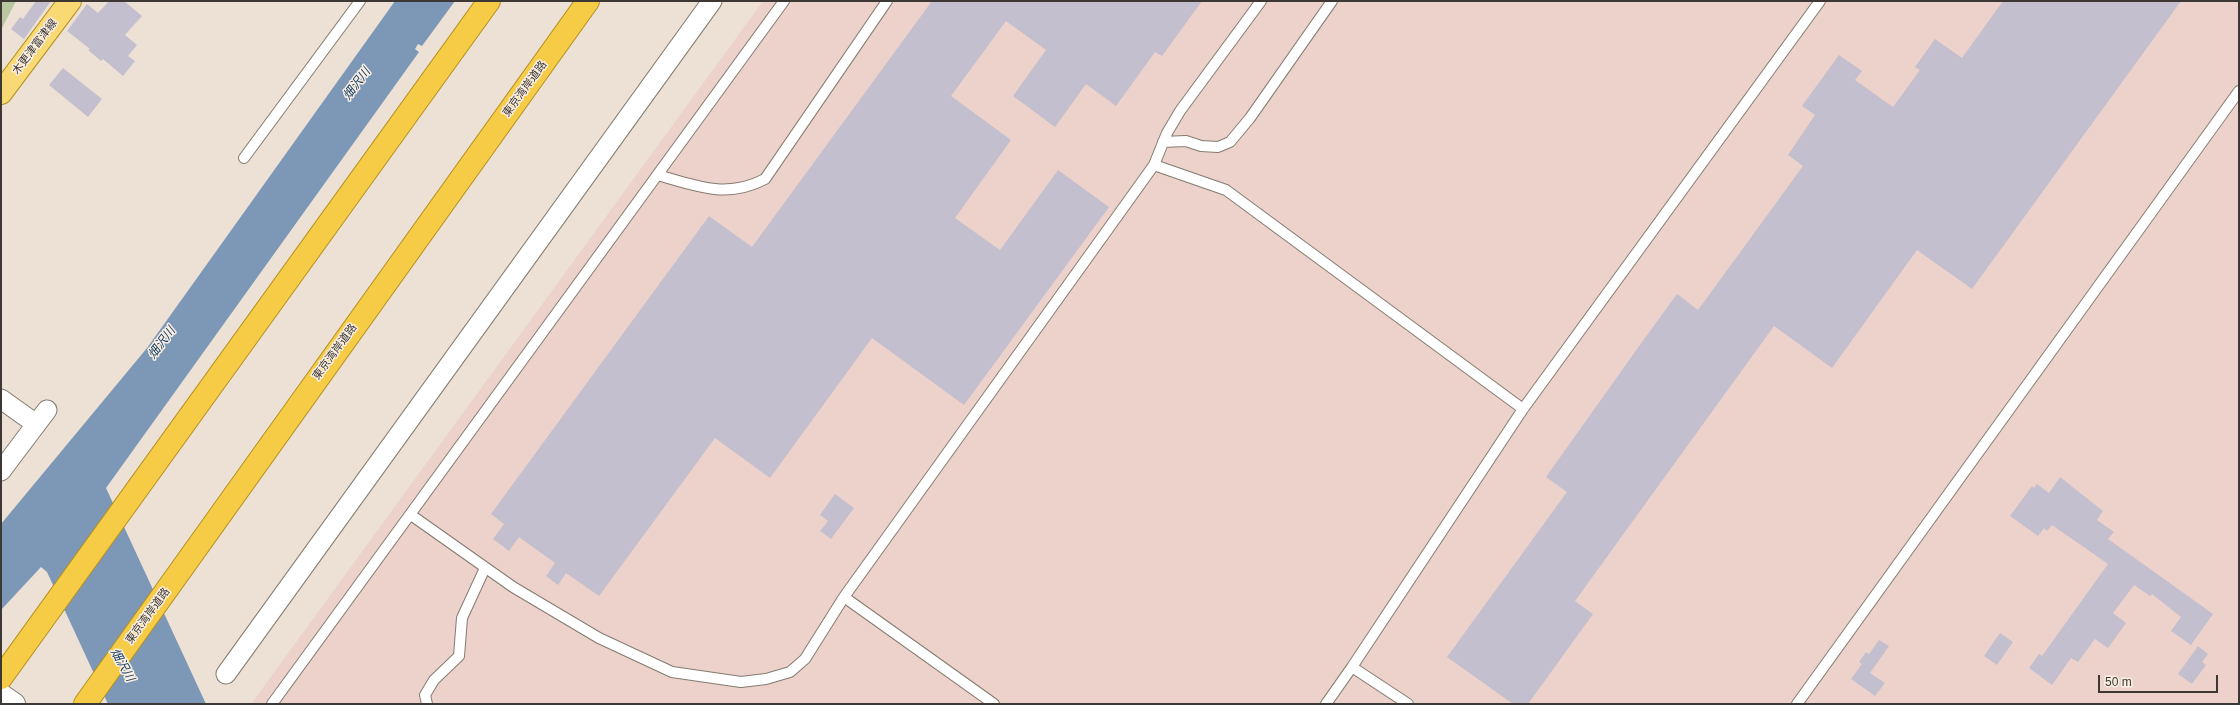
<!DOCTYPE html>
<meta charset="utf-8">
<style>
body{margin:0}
#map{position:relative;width:2240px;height:705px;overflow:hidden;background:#ece1d4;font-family:Helvetica,sans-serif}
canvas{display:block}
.frame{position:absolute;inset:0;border:2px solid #3d3833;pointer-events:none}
.scale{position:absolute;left:2098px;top:675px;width:120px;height:18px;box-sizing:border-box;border:2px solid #3d3833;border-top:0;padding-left:5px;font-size:12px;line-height:14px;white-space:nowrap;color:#3d3833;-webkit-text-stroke:3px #f9eee1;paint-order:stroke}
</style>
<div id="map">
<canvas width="2240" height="705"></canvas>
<div class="frame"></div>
<div class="scale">50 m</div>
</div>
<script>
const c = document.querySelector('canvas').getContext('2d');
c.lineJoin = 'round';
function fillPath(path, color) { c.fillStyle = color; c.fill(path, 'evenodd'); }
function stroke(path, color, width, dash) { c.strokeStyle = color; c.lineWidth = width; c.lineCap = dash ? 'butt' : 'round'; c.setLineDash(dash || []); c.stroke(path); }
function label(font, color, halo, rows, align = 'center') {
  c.font = font + ' Helvetica,"Noto Sans JP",sans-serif'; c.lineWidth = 3; c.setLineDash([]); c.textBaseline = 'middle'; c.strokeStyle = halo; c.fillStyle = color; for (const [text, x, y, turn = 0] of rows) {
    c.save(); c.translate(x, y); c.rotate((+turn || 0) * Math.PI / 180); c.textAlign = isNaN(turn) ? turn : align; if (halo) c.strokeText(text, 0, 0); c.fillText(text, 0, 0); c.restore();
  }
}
fillPath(new Path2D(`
 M 763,1 L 2239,1 L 2239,704 L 251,704 Z`), '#ecd2cb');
fillPath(new Path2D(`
 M 1,1 L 16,1 L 1,30 Z`), '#b9c6a2');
fillPath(new Path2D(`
 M 395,1 L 455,1 L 422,46 L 418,44 L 415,49 L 419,52 L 106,488 L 206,704 L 108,704 L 47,572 L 41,567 L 1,610 L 1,524 L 147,348 Z`), '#7d98b7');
fillPath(new Path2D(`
 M 36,1 L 51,1 L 24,39 L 11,29 L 20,17 L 23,19 Z
 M 109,1 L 124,1 L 142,16 L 125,35 L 137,45 L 128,56 L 135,61 L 123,76 L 103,59 L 101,61 L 88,50 L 90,49 L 67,31 L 87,4 L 98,13 Z
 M 932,1 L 1202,1 L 1162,56 L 1155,52 L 1116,106 L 1086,84 L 1055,127 L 1013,96 L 1046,50 L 1006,21 L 951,96 L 1011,140 L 955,218 L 1000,250 L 1058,170 L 1109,207 L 964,405 L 872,338 L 770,478 L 715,438 L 599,596 L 566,573 L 558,585 L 546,576 L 555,563 L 519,537 L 509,551 L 493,539 L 504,524 L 491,514 L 709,216 L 752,247 Z
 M 2003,1 L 2181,1 L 1972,289 L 1917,250 L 1832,368 L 1774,326 L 1575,601 L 1593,614 L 1528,704 L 1513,704 L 1447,657 L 1567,492 L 1546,477 L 1642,342 L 1677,294 L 1698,310 L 1803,166 L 1788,155 L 1815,115 L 1802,106 L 1839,55 L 1862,71 L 1855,80 L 1893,107 L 1920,70 L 1915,67 L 1935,39 L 1962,58 Z
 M 63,68 L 102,99 L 88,117 L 49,85 Z
 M 2060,477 L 2103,511 L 2097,520 L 2114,532 L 2108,539 L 2213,614 L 2191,645 L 2171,631 L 2181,617 L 2152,594 L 2150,596 L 2134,585 L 2113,613 L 2126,623 L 2108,648 L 2095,639 L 2078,662 L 2071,658 L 2052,685 L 2029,668 L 2039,654 L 2042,656 L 2108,564 L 2052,525 L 2047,531 L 2044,528 L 2038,536 L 2010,516 L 2032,486 L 2034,488 L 2037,484 L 2049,493 Z
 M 835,494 L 854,508 L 831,539 L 820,531 L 828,521 L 820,515 Z
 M 2000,633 L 2013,642 L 1997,665 L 1984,656 Z
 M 1879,640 L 1889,646 L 1870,673 L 1885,683 L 1875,696 L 1851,679 L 1862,664 L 1859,662 L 1866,652 L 1869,654 Z
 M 2198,646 L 2208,654 L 2202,662 L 2206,665 L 2192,684 L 2178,674 Z`), '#c4bfce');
const service = new Path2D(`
 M 1163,142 L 1186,141 L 1201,146 L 1218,147 L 1230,142 L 1250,118 L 1332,1
 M 244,158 L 360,1
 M 1154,165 L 1226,190 L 1523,409
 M 658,175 C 696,186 727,199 765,179 L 887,1
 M 411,515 L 513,587 L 599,638 L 672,672 L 741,682 L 766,679 L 790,672 L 805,659 L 844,597 L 1154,165 L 1167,133 L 1180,111 L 1261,1
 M 844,597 L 994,704
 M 1352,667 L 1408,704
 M 272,704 L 784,1
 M 427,704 L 425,695 L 434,680 L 459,656 L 462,618 L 485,568
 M 1326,704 L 1352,667 L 1523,409 L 1820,1
 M 1797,704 L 2239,91`);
const minor = new Path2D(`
 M 1,399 L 36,424
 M 1,471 L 47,410
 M 226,674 L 712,1`);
const tertiary = new Path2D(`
 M 1,695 L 14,704`);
const primary = new Path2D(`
 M 1,93 L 70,1`);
const trunk = new Path2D(`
 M 1,678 L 489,1
 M 85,704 L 588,1`);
stroke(service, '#847b6f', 12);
stroke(minor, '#847b6f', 21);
stroke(tertiary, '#847b6f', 24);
stroke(primary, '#b39021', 24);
stroke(trunk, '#b39021', 24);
stroke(service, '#fff', 10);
stroke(minor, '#fff', 19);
stroke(tertiary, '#fff', 22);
stroke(primary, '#f8d974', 22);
stroke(trunk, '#f6cc46', 22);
label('11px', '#3d3833', '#f9eee1', [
 ["木更津富津線",35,47,-53],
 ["東京湾岸道路",525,89,-54],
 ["東京湾岸道路",335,352,-54],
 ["東京湾岸道路",148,616,-54]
]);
label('italic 12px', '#123c64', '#f9eee1', [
 ["畑沢川",357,84,-53],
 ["畑沢川",162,343,-53],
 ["畑沢川",122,665,61]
]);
</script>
